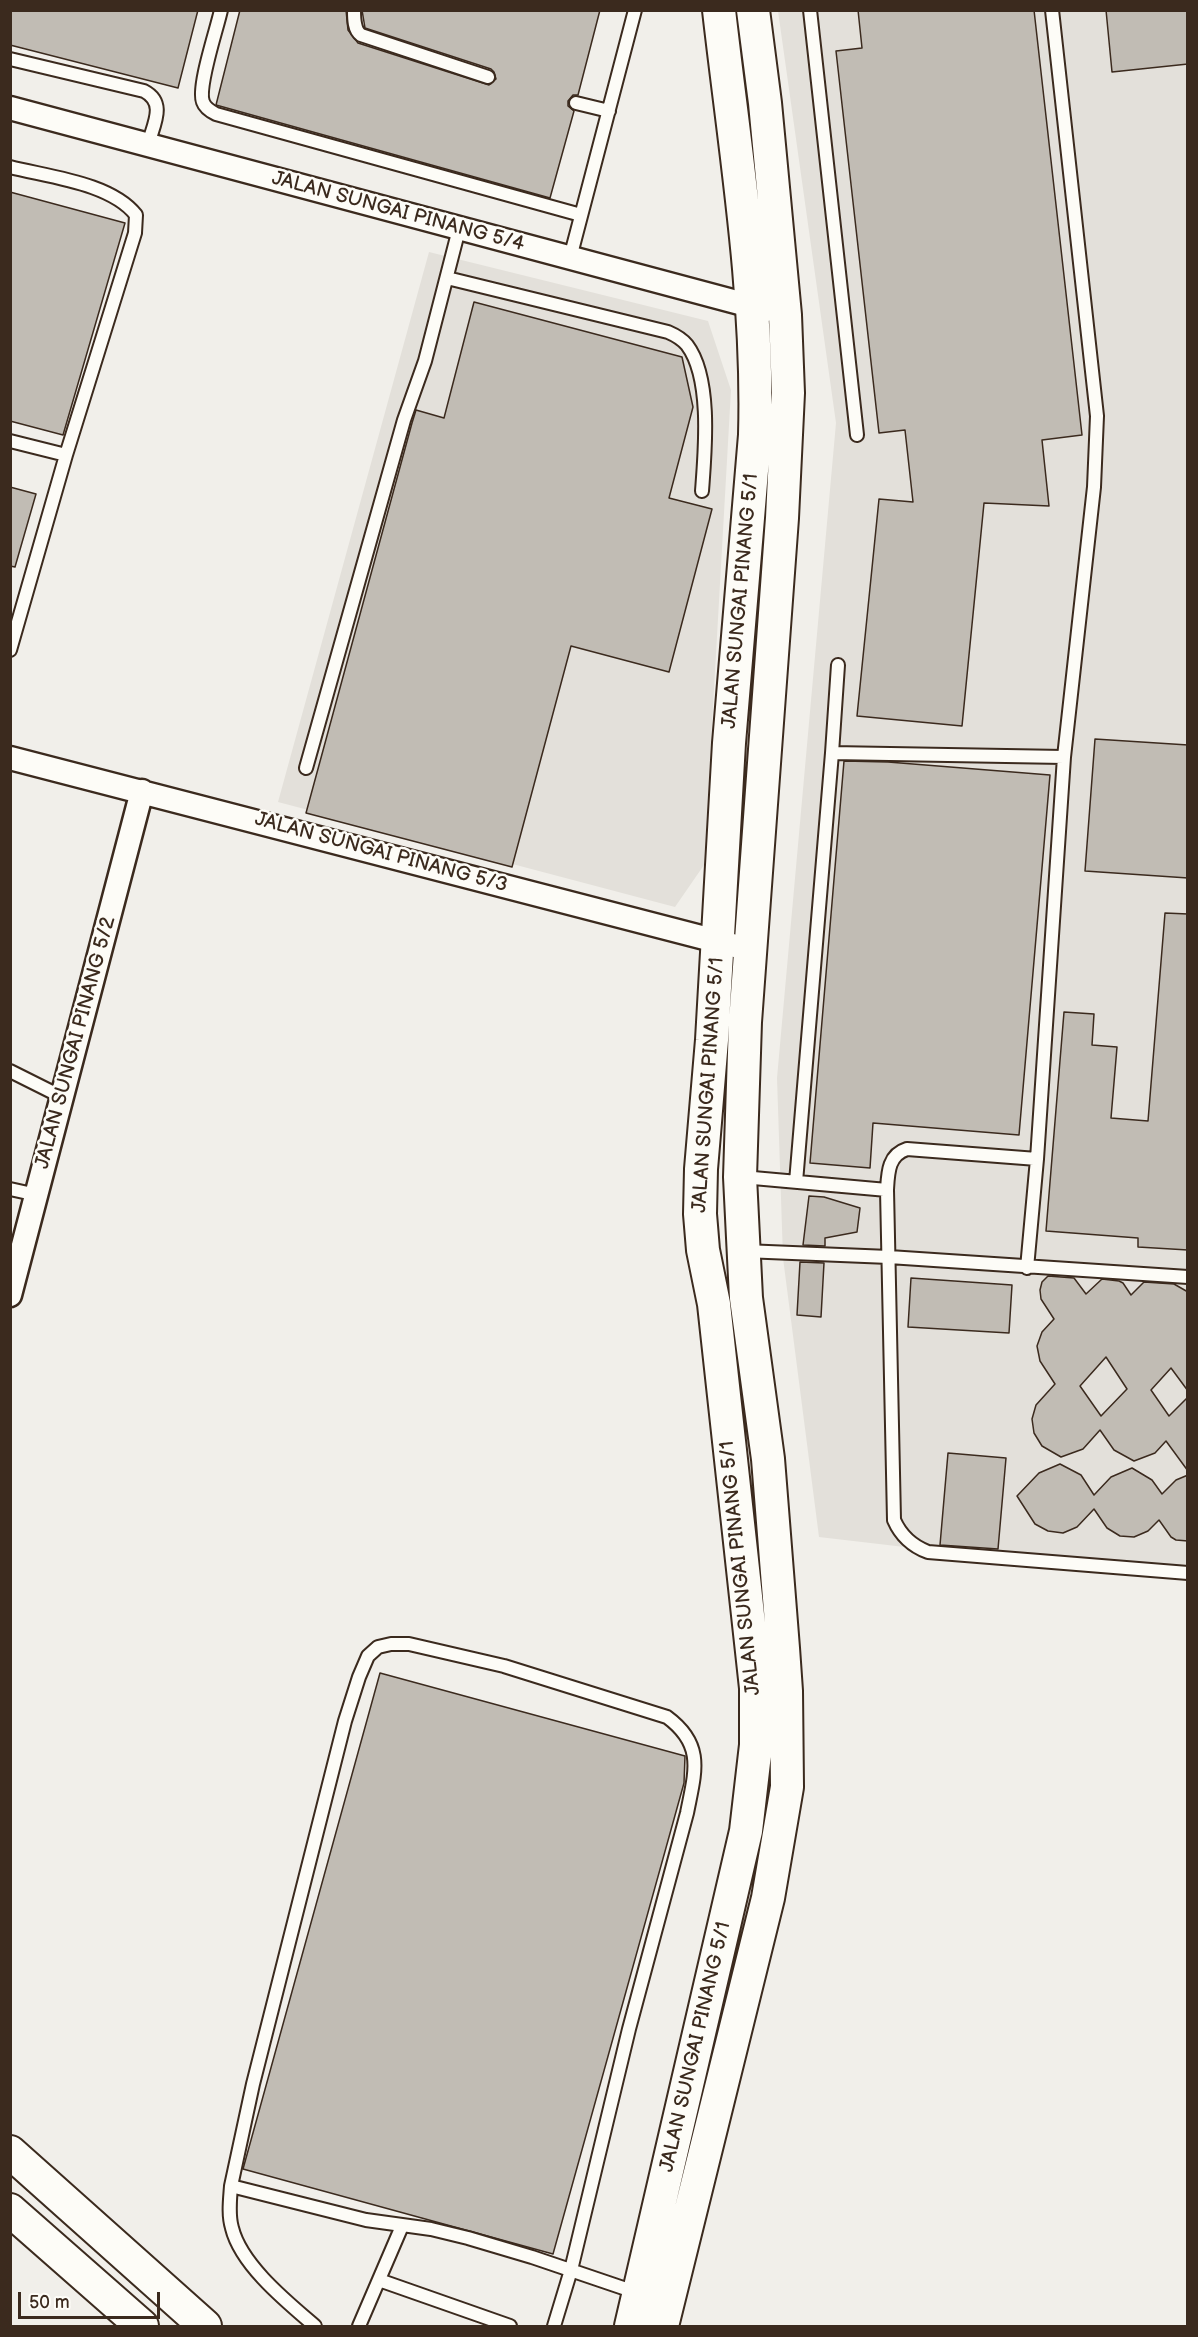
<!DOCTYPE html>
<style>
body{margin:0}
#map{position:relative;width:1198px;height:2337px;overflow:hidden;background:#f1efea;font-family:"Balsamiq Sans",sans-serif}
canvas{display:block}
.frame{position:absolute;inset:0;border:12px solid #3b2a1e;pointer-events:none}
.scale{position:absolute;left:18px;top:2292px;width:142px;height:27px;box-sizing:border-box;border:3px solid #3b2a1e;border-top:0;padding-left:8px;font-size:18px;line-height:21px;white-space:nowrap;color:#3b2a1e;-webkit-text-stroke:4px #fdfcf7;paint-order:stroke}
</style>
<div id="map">
<canvas width="1198" height="2337"></canvas>
<div class="frame"></div>
<div class="scale">50 m</div>
</div>
<script>
const c = document.querySelector('canvas').getContext('2d');
c.lineJoin = 'round';
function fillPath(path, color) { c.fillStyle = color; c.fill(path, 'evenodd'); }
function stroke(path, color, width, dash) { c.strokeStyle = color; c.lineWidth = width; c.lineCap = dash ? 'butt' : 'round'; c.setLineDash(dash || []); c.stroke(path); }
function label(font, color, halo, rows, align = 'center') {
  c.font = font + ' "Balsamiq Sans",sans-serif'; c.lineWidth = 5; c.setLineDash([]); c.textBaseline = 'middle'; c.strokeStyle = halo; c.fillStyle = color; for (const [text, x, y, turn = 0] of rows) {
    c.save(); c.translate(x, y); c.rotate((+turn || 0) * Math.PI / 180); c.textAlign = isNaN(turn) ? turn : align; if (halo) c.strokeText(text, 0, 0); c.fillText(text, 0, 0); c.restore();
  }
}
fillPath(new Path2D(`
 M 778,11 L 1187,11 L 1187,1580 L 819,1537 L 783,1258 L 777,1078 L 836,423 Z
 M 429,252 L 708,321 L 731,390 L 704,865 L 675,907 L 278,802 Z`), '#e3e0da');
const building = new Path2D(`
 M 10,10 L 198,10 L 178,88 L 10,45 Z
 M 240,10 L 346,10 L 348,30 L 358,43 L 489,85 L 496,79 L 494,72 L 491,69 L 365,28 L 362,10 L 600,10 L 578,95 L 573,95 L 568,101 L 568,106 L 574,111 L 550,198 L 216,105 Z
 M 858,10 L 1034,10 L 1082,435 L 1042,440 L 1049,506 L 984,503 L 962,726 L 857,716 L 879,499 L 913,502 L 905,430 L 879,433 L 836,51 L 862,48 Z
 M 1106,10 L 1188,10 L 1188,64 L 1112,72 Z
 M 10,192 L 125,223 L 63,435 L 10,421 Z
 M 474,302 L 682,357 L 693,407 L 669,498 L 712,509 L 669,672 L 571,646 L 512,867 L 306,813 L 412,423 L 416,410 L 444,418 Z
 M 10,487 L 36,494 L 15,567 L 10,566 Z
 M 1095,739 L 1188,745 L 1188,878 L 1085,871 Z
 M 844,761 L 888,762 L 1050,775 L 1019,1135 L 873,1123 L 870,1168 L 810,1163 Z
 M 1165,913 L 1188,914 L 1188,1250 L 1138,1247 L 1138,1238 L 1046,1231 L 1064,1012 L 1094,1014 L 1092,1045 L 1117,1047 L 1111,1118 L 1148,1121 Z
 M 809,1196 L 824,1197 L 860,1208 L 857,1232 L 825,1238 L 825,1246 L 803,1245 Z
 M 800,1262 L 824,1263 L 821,1317 L 797,1315 Z
 M 1048,1276 L 1074,1278 L 1086,1294 L 1102,1279 L 1119,1281 L 1123,1283 L 1131,1295 L 1144,1282 L 1174,1284 L 1188,1292 L 1188,1391 L 1171,1368 L 1151,1390 L 1169,1416 L 1188,1397 L 1188,1471 L 1166,1441 L 1155,1453 L 1134,1461 L 1114,1450 L 1100,1430 L 1083,1449 L 1061,1457 L 1042,1446 L 1034,1433 L 1032,1419 L 1036,1405 L 1055,1384 L 1040,1361 L 1037,1346 L 1042,1332 L 1054,1319 L 1041,1299 L 1040,1290 L 1042,1282 ZM 1106,1357 L 1127,1389 L 1101,1416 L 1080,1386 Z
 M 911,1278 L 1012,1285 L 1009,1333 L 908,1327 Z
 M 948,1453 L 1006,1458 L 998,1549 L 940,1545 Z
 M 1060,1464 L 1081,1475 L 1094,1495 L 1111,1477 L 1132,1468 L 1152,1480 L 1162,1494 L 1176,1480 L 1188,1475 L 1188,1541 L 1176,1540 L 1171,1537 L 1159,1520 L 1148,1531 L 1134,1537 L 1120,1536 L 1107,1528 L 1094,1509 L 1077,1527 L 1063,1533 L 1048,1531 L 1035,1524 L 1017,1496 L 1039,1473 Z
 M 380,1673 L 685,1756 L 684,1783 L 553,2254 L 243,2169 Z`);
fillPath(building, '#c1bcb4');
stroke(building, '#3b2a1e', 1.5);
const lane = new Path2D(`
 M 221,10 C 217,29 197,87 203,102 C 205,108 210,111 216,114 L 581,215
 M 354,10 C 354,19 354,30 361,35 L 488,77
 M 810,10 L 857,435
 M 1052,10 L 1097,416 L 1094,487 L 1064,757 L 1037,1159 L 907,1149 C 888,1155 888,1173 887,1190 L 894,1520 C 901,1536 912,1546 928,1552 L 1188,1573
 M 10,59 L 144,91 C 167,103 153,125 148,145
 M 576,103 L 609,111
 M 10,167 C 49,177 111,183 136,215 L 135,233 L 66,455 L 10,650
 M 570,258 L 635,10
 M 447,278 L 668,332 C 675,335 682,339 687,345 C 712,378 705,451 702,491
 M 10,441 L 66,455
 M 832,753 L 838,665
 M 306,768 L 404,420 L 425,361 L 459,229
 M 10,1071 L 62,1097
 M 742,1177 L 887,1190
 M 796,1182 L 832,753 L 1064,757
 M 10,1189 L 37,1195
 M 744,1251 L 889,1257 L 1188,1277
 M 1027,1268 L 1037,1159
 M 231,2186 L 253,2084 L 345,1721 L 359,1677 L 368,1656 L 378,1647 L 391,1644 L 409,1644 L 504,1666 L 667,1717 C 705,1745 695,1772 687,1813 L 629,2029 L 571,2270 L 554,2326
 M 379,2280 L 510,2326
 M 315,2326 C 287,2302 241,2265 232,2228 C 228,2215 230,2200 231,2186 L 366,2220 L 431,2229 L 468,2238 L 532,2257 L 638,2293
 M 359,2326 L 402,2226`);
const street = new Path2D(`
 M 10,108 L 766,310
 M 10,758 L 751,950
 M 10,1295 L 142,791`);
const secondary = new Path2D(`
 M 10,2152 L 205,2326
 M 10,2210 L 142,2326
 M 631,2326 L 746,1831 L 756,1745 L 756,1688 L 714,1304 L 703,1250 L 700,1214 L 701,1169 L 712,1040 L 729,743 L 755,435 C 759,293 735,151 719,10
 M 662,2326 L 768,1898 L 787,1787 L 786,1691 L 783,1648 L 768,1459 L 746,1298 L 740,1177 L 745,1022 L 782,518 L 788,393 L 785,315 L 765,103 L 753,10`);
stroke(lane, '#3b2a1e', 16);
stroke(street, '#3b2a1e', 27);
stroke(secondary, '#3b2a1e', 36);
stroke(lane, '#fdfcf7', 12);
stroke(street, '#fdfcf7', 22);
stroke(secondary, '#fdfcf7', 32);
label('20px', '#3b2a1e', '#fdfcf7', [
 ["JALAN SUNGAI PINANG 5/4",398,212,15],
 ["JALAN SUNGAI PINANG 5/1",741,601,-85],
 ["JALAN SUNGAI PINANG 5/3",381,853,15],
 ["JALAN SUNGAI PINANG 5/2",76,1043,-75],
 ["JALAN SUNGAI PINANG 5/1",709,1085,-86],
 ["JALAN SUNGAI PINANG 5/1",741,1568,-96],
 ["JALAN SUNGAI PINANG 5/1",696,2047,-77]
]);
</script>
